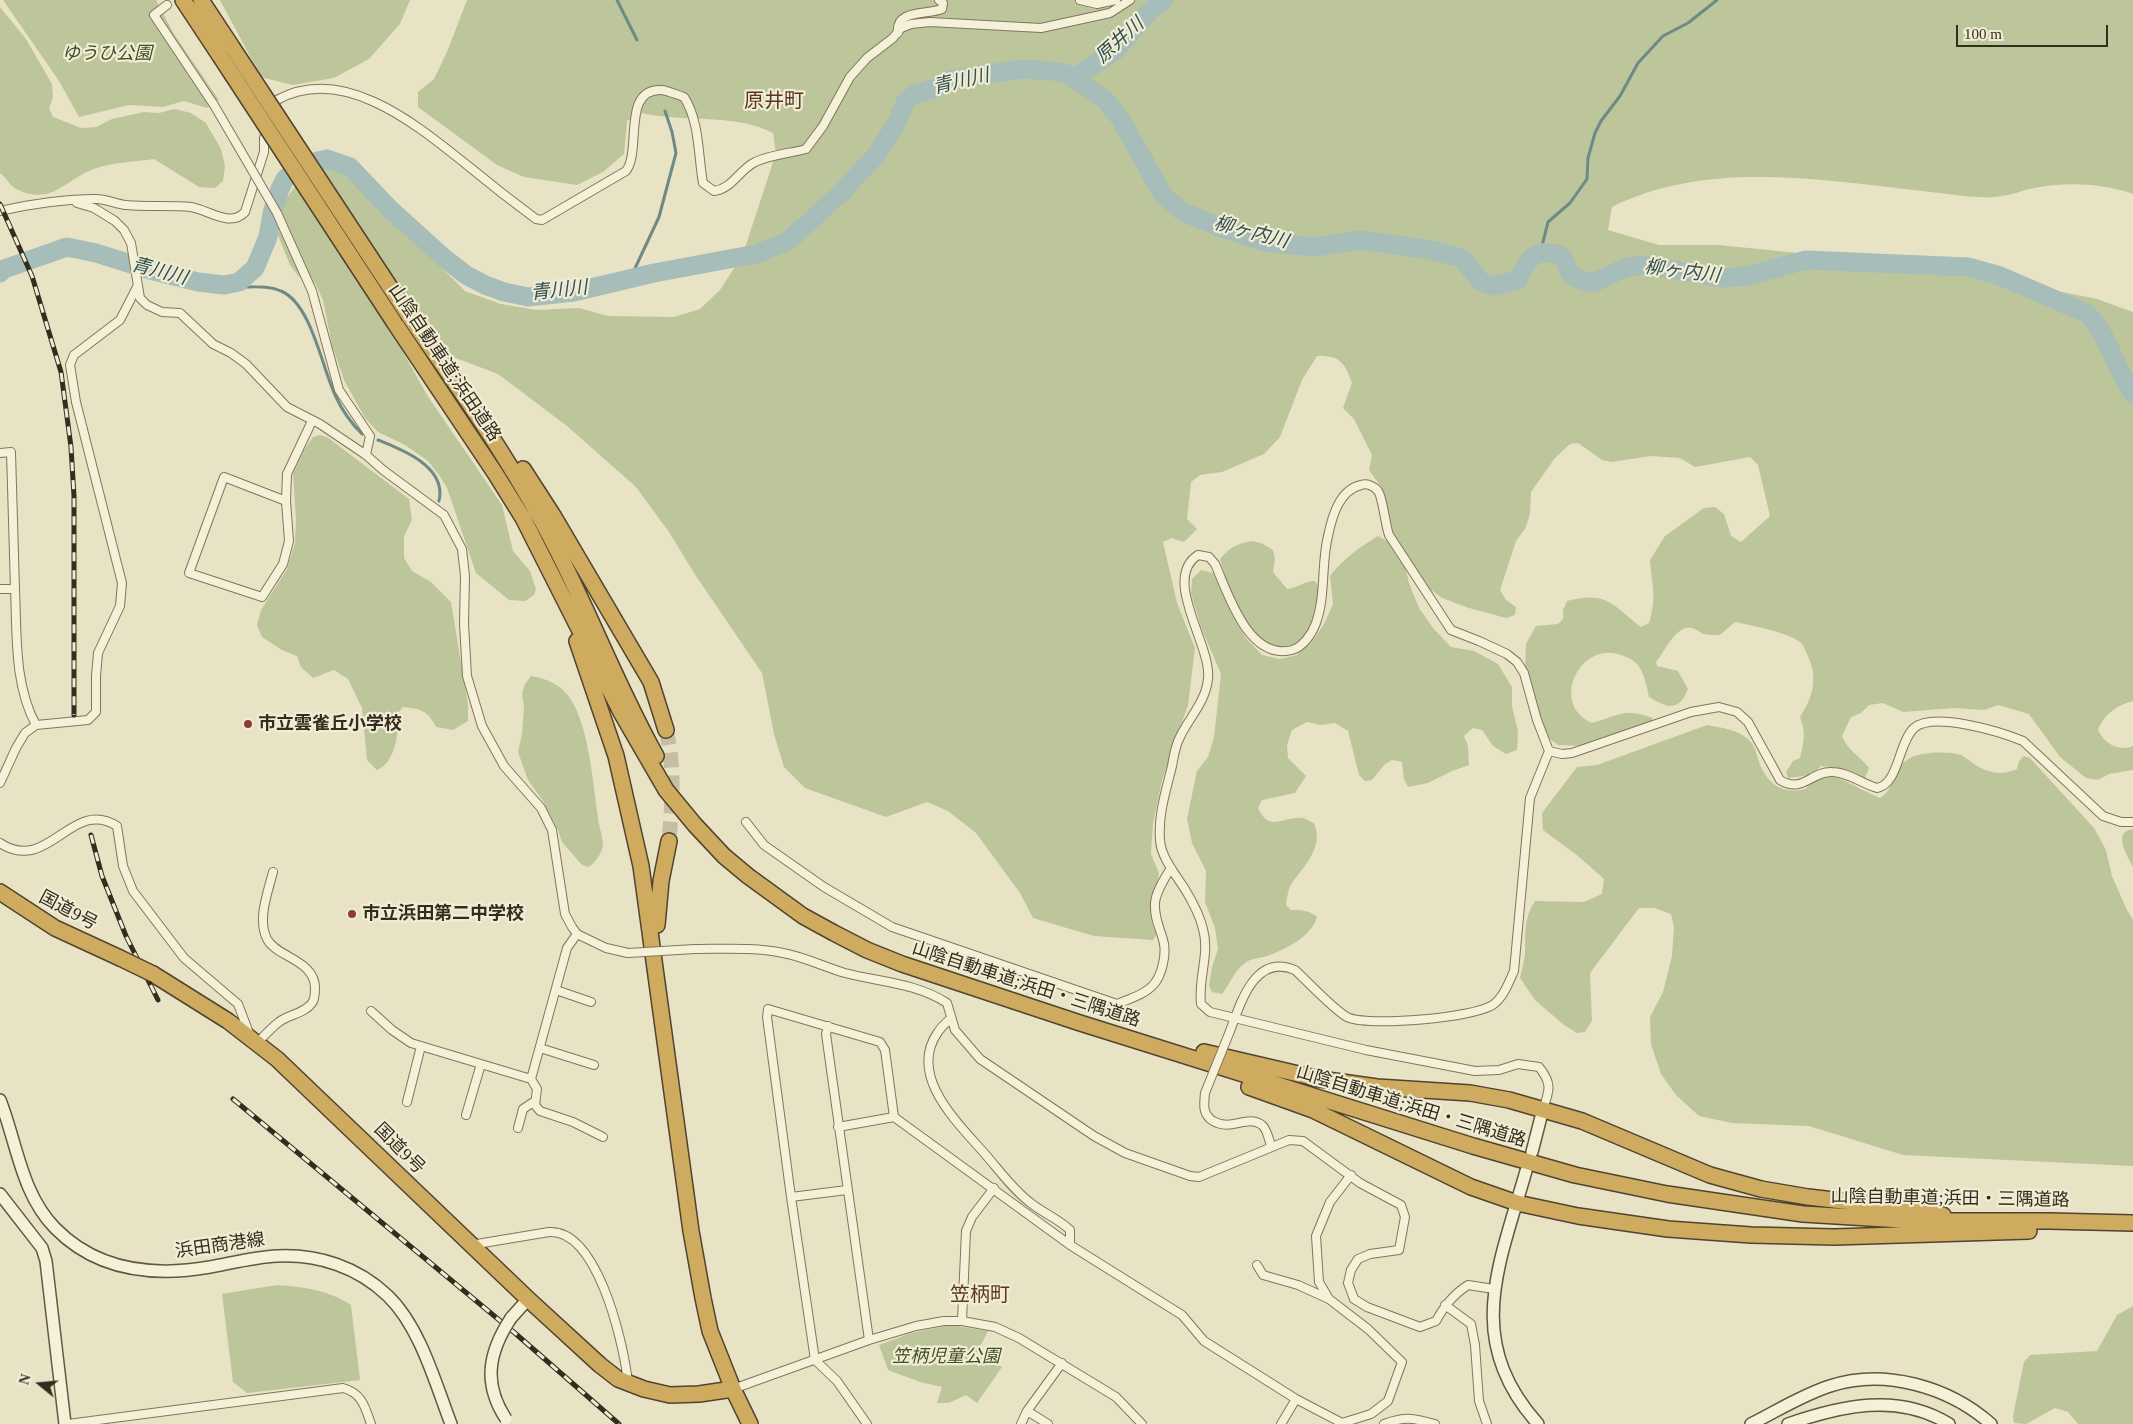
<!DOCTYPE html>
<meta charset="utf-8">
<style>
body{margin:0}
#map{position:relative;width:2133px;height:1424px;overflow:hidden;background:#e9e3c5;font-family:"Times New Roman",serif}
canvas{display:block}
.north{position:absolute;left:15px;top:1359px;width:50px;height:50px;-webkit-text-stroke:4px #f1ecd4;paint-order:stroke;rotate:287deg;font-size:14px;font-weight:700;line-height:20px;text-align:center;color:#342c1f}
.north::after{content:'';display:block;margin:auto;width:18px;height:22px;background:#342c1f;clip-path:polygon(50% 0,100% 100%,50% 72%,0 100%)}
.scale{position:absolute;left:1956px;top:25px;width:152px;height:22px;box-sizing:border-box;border:2px solid #342c1f;border-top:0;padding-left:6px;font-size:15px;line-height:18px;white-space:nowrap;color:#342c1f;-webkit-text-stroke:4px #f1ecd4;paint-order:stroke}
</style>
<div id="map">
<canvas width="2133" height="1424"></canvas>
<div class="north">N</div>
<div class="scale">100 m</div>
</div>
<script>
const c = document.querySelector('canvas').getContext('2d');
c.lineJoin = 'round';
function fillPath(path, color) { c.fillStyle = color; c.fill(path, 'evenodd'); }
function stroke(path, color, width, dash) { c.strokeStyle = color; c.lineWidth = width; c.lineCap = dash ? 'butt' : 'round'; c.setLineDash(dash || []); c.stroke(path); }
function label(font, color, halo, rows, align = 'center') {
  c.font = font + ' "Times New Roman","Noto Sans JP",serif'; c.lineWidth = 4.5; c.setLineDash([]); c.textBaseline = 'middle'; c.strokeStyle = halo; c.fillStyle = color; for (const [text, x, y, turn = 0] of rows) {
    c.save(); c.translate(x, y); c.rotate((+turn || 0) * Math.PI / 180); c.textAlign = isNaN(turn) ? turn : align; if (halo) c.strokeText(text, 0, 0); c.fillText(text, 0, 0); c.restore();
  }
}
fillPath(new Path2D(`
 M 3,0 L 156,0 L 174,34 L 219,100 L 207,108 L 184,101 L 163,107 L 129,105 L 79,117 L 59,81 Z
 M 220,0 L 410,0 L 400,24 L 369,59 L 334,78 L 292,85 L 261,77 Z
 M 467,0 L 2133,0 L 2133,194 C 2104,184 2070,182 2040,187 C 2025,189 2010,196 1995,197 C 1973,199 1936,192 1913,190 C 1813,179 1705,161 1612,207 L 1608,230 L 1659,245 L 1719,245 L 1837,257 L 2003,280 L 2097,299 L 2133,312 L 2133,701 C 2117,705 2103,715 2098,730 C 2104,743 2118,752 2133,746 L 2133,770 L 2109,774 L 2098,780 L 2086,778 L 2060,757 L 2029,714 L 1998,705 L 1984,710 L 1954,708 L 1903,712 L 1883,703 L 1869,705 L 1861,713 L 1851,717 L 1842,736 C 1848,751 1860,756 1869,768 L 1865,778 L 1839,768 L 1821,766 L 1811,775 L 1788,778 L 1786,772 L 1793,761 L 1800,758 C 1804,742 1806,732 1800,717 C 1814,696 1818,677 1807,654 C 1805,651 1804,646 1802,644 C 1793,633 1749,625 1735,622 L 1720,635 C 1714,635 1708,635 1703,634 C 1700,632 1696,629 1692,628 C 1675,625 1665,652 1656,662 L 1657,666 L 1678,671 L 1688,689 C 1679,712 1667,708 1649,697 C 1647,687 1645,677 1640,668 C 1635,660 1629,658 1621,655 C 1580,640 1549,704 1592,723 C 1620,715 1624,708 1653,718 L 1652,721 L 1584,746 L 1558,745 L 1546,736 L 1525,667 L 1526,644 L 1536,626 L 1558,624 L 1563,619 L 1563,610 L 1567,601 C 1607,591 1611,604 1641,627 L 1649,623 C 1657,595 1652,588 1650,560 L 1665,536 L 1704,508 L 1715,507 L 1724,514 L 1731,536 L 1741,542 L 1770,516 L 1758,465 L 1750,457 L 1695,467 L 1680,458 L 1651,456 L 1612,462 L 1602,460 L 1578,443 L 1570,444 L 1555,458 L 1531,492 L 1530,514 L 1525,529 L 1516,541 L 1500,590 L 1506,600 L 1516,607 L 1515,615 L 1506,618 L 1469,608 L 1442,598 L 1424,585 L 1388,524 L 1382,488 L 1369,470 L 1372,455 L 1354,419 L 1343,408 L 1352,383 C 1345,363 1340,355 1317,356 L 1302,380 L 1280,437 L 1264,454 L 1222,472 L 1200,475 L 1191,482 L 1187,519 L 1197,529 L 1184,542 L 1172,538 L 1163,542 L 1177,603 L 1195,648 L 1188,705 L 1162,780 L 1153,823 L 1151,854 L 1159,873 L 1152,923 L 1157,933 L 1153,940 L 1094,936 L 1033,918 L 1020,893 L 976,833 L 948,811 L 927,802 L 886,817 L 805,788 L 784,767 L 774,734 L 762,673 L 694,573 L 669,532 L 636,487 L 567,426 L 498,374 L 453,357 L 430,325 L 414,310 L 407,307 L 392,306 L 391,330 L 427,395 L 502,505 L 513,551 L 530,571 L 536,589 L 534,595 L 525,601 L 509,600 L 476,573 L 447,488 L 439,475 L 428,461 L 405,445 L 378,432 L 365,418 L 344,380 L 332,345 L 323,300 L 315,283 L 299,277 L 290,265 L 277,233 L 282,205 L 305,172 L 319,165 L 347,170 L 361,187 L 465,291 L 501,304 L 537,310 L 579,308 L 608,316 L 674,317 L 700,309 L 720,290 L 743,254 L 776,153 L 773,133 C 734,113 685,123 642,113 L 627,121 L 624,154 L 603,172 L 577,185 L 524,177 L 497,165 L 418,107 L 418,92 L 434,79 L 447,52 Z
 M 0,7 L 26,39 L 52,84 L 53,98 L 49,108 L 53,117 L 81,128 L 96,127 L 112,119 L 144,112 L 159,113 L 175,109 L 191,113 L 206,123 L 221,149 L 225,166 L 223,181 L 215,188 L 199,187 L 154,159 C 136,162 114,162 97,168 C 65,178 54,207 16,189 C 10,186 6,177 0,173 Z
 M 320,435 L 327,437 L 409,499 L 412,520 L 404,536 L 404,558 L 412,571 L 431,582 L 451,602 L 468,705 L 468,721 L 453,730 L 436,727 C 428,711 422,709 403,707 L 398,713 C 399,732 396,762 377,770 L 367,760 L 362,708 L 348,679 L 334,670 L 313,678 L 301,667 L 297,656 L 282,650 L 262,637 L 257,625 L 261,610 L 287,569 L 295,543 L 296,519 L 293,474 L 304,450 L 313,437 Z
 M 1378,536 L 1387,541 L 1406,570 L 1409,583 L 1419,608 L 1433,628 L 1451,647 L 1474,651 L 1498,664 L 1512,687 L 1512,706 L 1518,731 L 1517,750 L 1506,754 L 1493,746 L 1482,730 L 1473,728 L 1464,736 L 1468,746 L 1469,765 L 1452,771 L 1428,783 L 1408,787 L 1404,779 L 1402,762 L 1392,760 L 1385,764 L 1372,780 L 1365,781 L 1359,775 L 1348,731 L 1335,723 L 1320,725 L 1307,722 L 1292,730 L 1287,745 L 1288,758 L 1306,776 L 1295,793 L 1262,800 L 1258,808 C 1270,834 1284,815 1303,818 C 1306,819 1311,822 1314,823 C 1324,847 1305,865 1292,883 C 1288,889 1287,898 1286,905 L 1291,910 C 1301,910 1309,910 1317,917 C 1311,937 1286,949 1267,956 C 1261,958 1254,958 1248,961 C 1235,968 1231,983 1222,994 L 1212,992 L 1209,986 L 1212,967 L 1218,949 L 1215,928 L 1205,902 L 1206,871 L 1192,843 L 1187,819 L 1197,771 L 1208,757 L 1214,737 L 1221,674 L 1201,627 L 1191,594 L 1192,579 L 1201,570 L 1213,573 L 1233,616 L 1246,638 L 1262,655 L 1280,659 L 1297,655 L 1312,642 L 1324,624 L 1333,604 L 1330,576 C 1342,560 1361,546 1378,536 Z
 M 1253,541 L 1263,544 L 1273,550 L 1275,559 L 1273,572 L 1287,589 C 1298,588 1304,581 1315,581 C 1321,588 1319,597 1317,606 C 1314,623 1309,640 1291,645 C 1253,657 1227,587 1220,559 C 1230,547 1238,543 1253,541 Z
 M 531,676 C 546,678 561,685 570,698 C 589,727 593,784 598,818 C 599,827 603,837 603,845 C 602,854 595,862 589,867 L 582,865 L 562,842 L 558,830 L 543,801 L 528,780 L 518,752 L 522,734 L 524,708 L 522,693 L 525,684 Z
 M 1707,725 C 1721,728 1737,729 1748,739 C 1756,746 1757,758 1761,767 C 1770,787 1785,794 1806,789 L 1811,781 L 1827,774 C 1846,780 1861,790 1880,798 C 1895,790 1893,765 1912,757 C 1923,752 1949,751 1961,755 C 1965,757 1970,761 1974,764 C 1988,773 2001,776 2017,769 L 2019,761 L 2024,756 L 2030,758 L 2094,828 L 2106,850 L 2112,876 L 2126,908 L 2133,920 L 2133,1166 L 1903,1155 L 1809,1126 L 1732,1123 L 1699,1116 L 1676,1095 L 1661,1074 L 1651,1044 L 1650,1017 L 1663,992 L 1672,956 L 1674,927 L 1671,914 L 1654,908 L 1639,908 L 1590,973 L 1592,1021 L 1585,1032 L 1577,1033 L 1564,1025 L 1535,1000 L 1520,978 C 1522,970 1524,962 1525,954 C 1526,933 1523,920 1535,901 L 1584,902 L 1602,894 L 1604,879 L 1578,856 L 1543,830 L 1542,813 L 1577,767 L 1597,765 Z
 M 2133,829 L 2133,867 C 2127,856 2112,831 2133,829 Z
 M 277,1285 C 304,1287 328,1290 351,1305 L 360,1380 L 247,1393 L 233,1382 L 222,1294 Z
 M 2133,1306 L 2133,1424 L 2078,1424 L 2068,1412 L 2055,1408 L 2026,1424 L 2014,1423 L 2013,1416 L 2024,1362 L 2030,1355 L 2097,1351 L 2117,1315 Z
 M 951,1325 L 988,1331 L 977,1353 L 1002,1367 L 977,1403 L 966,1395 L 949,1403 L 937,1403 L 942,1387 L 920,1382 L 888,1370 L 879,1345 L 911,1333 Z`), '#bcc69a');
stroke(new Path2D(`
 M 617,0 L 637,40
 M 1540,254 L 1548,222 L 1570,203 L 1587,179 L 1588,158 L 1595,133 L 1601,121 L 1620,96 L 1638,63 L 1663,36 L 1688,23 L 1717,0
 M 630,279 L 659,217 L 676,153 L 672,132 L 665,111
 M 224,285 C 243,290 264,283 281,291 C 312,304 322,369 336,397 C 342,410 352,424 362,434
 M 378,440 C 403,450 447,467 439,501`), '#6e8a87', 3);
stroke(new Path2D(`
 M 1074,78 L 1117,49 L 1148,13 L 1163,0
 M 0,273 L 4,269 L 67,247 L 96,253 L 150,270 L 198,282 L 224,285 L 239,282 L 255,268 L 268,237 L 272,213 L 280,189 L 285,179 L 300,165 L 327,159 L 350,167 L 390,209 L 443,257 L 466,275 L 485,285 L 504,292 L 528,297 L 574,292 L 654,273 L 756,254 L 788,241 L 842,192 L 877,154 L 896,124 L 906,101 L 915,94 L 936,88 L 950,80 L 1022,69 L 1054,71 L 1067,74 L 1104,99 L 1120,118 L 1163,195 L 1183,212 L 1222,228 L 1264,242 L 1314,247 L 1361,240 L 1431,250 L 1462,258 L 1481,282 L 1494,286 L 1518,280 C 1525,266 1531,249 1551,253 C 1556,254 1560,254 1564,259 C 1566,262 1566,267 1568,270 C 1572,279 1587,283 1595,282 L 1627,267 L 1643,265 L 1722,278 L 1747,276 L 1806,260 L 1968,267 L 2000,276 L 2086,313 C 2107,331 2116,370 2133,394`), '#a6bdb9', 19);
stroke(new Path2D(`
 M 666,730 C 675,766 672,805 669,841`), '#c5bea4', 15, [15, 8]);
const street = new Path2D(`
 M 1080,0 L 1097,4 L 1116,0
 M 167,5 L 154,15 L 214,105
 M 898,33 C 895,9 927,15 942,9 L 943,3 L 939,0
 M 273,111 L 277,100 C 344,63 418,126 467,165 C 490,184 513,202 536,219 L 542,220 L 626,171 C 642,150 621,88 662,90 C 669,91 677,95 684,97 C 700,122 698,156 703,183 L 714,191 C 732,189 739,170 755,162 C 773,154 787,154 806,149 L 823,126 L 850,77 L 867,58 L 893,38 L 901,28 L 911,24 L 930,22 L 1041,28 L 1110,13 L 1130,0
 M 77,203 L 94,208 L 115,221 L 124,230 L 131,243 L 140,298 L 147,305 L 162,312 L 180,313 L 213,344 L 231,353 L 246,364 L 287,407 L 320,424 L 366,455 L 383,470 L 444,515 L 462,549 L 465,576 L 464,624 L 467,676 L 482,726 L 504,766 L 541,808 L 552,830 L 565,914 L 572,927 L 577,934 L 606,948 L 628,953
 M 0,211 C 31,204 64,199 96,199 C 106,199 116,204 126,205 C 148,207 170,205 191,207 C 209,210 230,228 245,212 L 264,152 L 264,138 L 267,129
 M 312,291 L 339,390 L 370,436 L 366,455
 M 0,453 L 11,452 L 15,589 L 0,589
 M 224,477 L 286,501 L 289,541 L 283,564 L 262,597 L 189,573 Z
 M 286,501 L 287,474 L 312,421
 M 15,589 C 17,634 14,685 36,725
 M 1549,751 L 1562,754 L 1572,753 L 1691,712 L 1719,707 L 1737,712 L 1748,722 L 1780,780 C 1803,794 1811,771 1832,772 C 1847,772 1863,784 1877,788 C 1899,784 1898,743 1914,728 C 1933,711 2001,732 2023,741 L 2103,816 L 2121,822 L 2133,822
 M 0,783 L 16,748 L 25,733 L 36,725 L 88,720 L 96,712 L 96,676 L 98,653 L 120,606 L 122,583 L 76,402 L 70,365 L 74,355 L 120,320 L 137,287
 M 746,822 L 764,845 L 824,887 L 892,927 L 1117,1004 C 1129,999 1146,994 1154,984 C 1162,975 1166,955 1164,944 C 1161,929 1154,920 1155,903 C 1156,891 1165,878 1171,868
 M 0,843 C 49,875 71,797 117,826 L 123,866 L 133,891 L 184,958 L 238,1004 L 249,1033
 M 695,949 C 724,949 755,947 783,953 C 805,957 824,967 845,973 C 880,982 916,983 947,1003 L 955,1030 L 980,1059 L 1094,1136 L 1125,1153 L 1190,1176 L 1199,1177 L 1289,1140 L 1303,1141 L 1360,1183 L 1401,1205 L 1405,1217 L 1399,1250 L 1370,1254 L 1358,1259 L 1351,1270 L 1348,1283 L 1354,1299 L 1367,1307 L 1420,1327 L 1436,1321 C 1445,1305 1453,1295 1468,1285 L 1494,1289
 M 556,990 L 591,1002
 M 371,1011 L 392,1030 L 411,1043 L 531,1079 L 537,1089 L 535,1105 L 540,1111 L 573,1122 L 603,1137
 M 951,1018 C 947,1022 941,1027 938,1032 C 907,1076 958,1123 985,1154 C 999,1170 1014,1191 1032,1204 C 1045,1214 1057,1218 1070,1230 L 1070,1245
 M 828,1026 L 826,1034 L 869,1340
 M 1230,1031 C 1241,1002 1255,953 1295,970 C 1308,982 1334,1010 1347,1017 C 1366,1027 1477,1018 1494,1004 C 1504,996 1509,982 1514,971 L 1530,798 L 1549,751 L 1537,720 L 1524,673 L 1517,662 L 1507,654 L 1479,641 L 1451,630 L 1389,535 C 1385,524 1383,498 1378,491 C 1374,486 1367,483 1361,485 C 1339,490 1332,517 1328,536 C 1321,564 1326,595 1316,623 C 1312,634 1303,647 1292,650 C 1248,661 1228,593 1215,564 L 1209,557 L 1198,555 C 1161,579 1212,645 1208,679 C 1206,701 1189,718 1180,737 C 1175,746 1174,756 1172,766 C 1166,791 1158,814 1160,840 C 1161,858 1177,876 1186,891 C 1192,901 1200,916 1203,929 C 1210,954 1198,978 1201,1004 L 1210,1012 L 1366,1050 L 1475,1071 L 1499,1070 L 1518,1064 L 1539,1067 C 1552,1083 1550,1090 1543,1109
 M 257,1043 C 264,1036 271,1028 279,1022 C 289,1014 304,1014 312,1003 C 315,999 315,993 315,988 C 315,960 276,957 267,939 C 257,919 268,892 273,872
 M 540,1048 L 594,1065
 M 531,1079 L 567,948 L 577,934
 M 1205,1093 C 1204,1104 1202,1114 1213,1121 C 1232,1132 1247,1114 1262,1125 C 1267,1129 1269,1140 1271,1146
 M 407,1102 L 421,1046
 M 466,1115 L 481,1064
 M 838,1127 L 894,1117 L 1070,1245 L 1182,1315 L 1204,1341 L 1296,1399 L 1281,1424
 M 518,1128 L 523,1109 L 535,1101
 M 847,1190 L 791,1197 L 767,1017 L 768,1009 L 880,1042 L 885,1050 L 894,1117
 M 791,1197 L 815,1360 L 837,1381 L 867,1424
 M 471,1245 L 549,1232 C 597,1229 622,1339 627,1375
 M 1257,1265 L 1263,1275 L 1298,1285 L 1329,1299
 M 1445,1305 L 1471,1324 L 1475,1345 L 1479,1401 L 1487,1424
 M 962,1321 L 966,1231 L 972,1217 L 994,1188
 M 733,1389 L 869,1340 L 916,1326 L 944,1321 L 962,1321 L 995,1327 L 1019,1338 L 1116,1397 L 1142,1424
 M 1296,1399 L 1342,1423 L 1371,1414 L 1388,1401 L 1402,1362 L 1368,1329 L 1329,1299 L 1319,1282 L 1316,1236 L 1330,1202 L 1351,1175
 M 1027,1411 L 1048,1424
 M 68,1424 L 343,1388 C 362,1393 365,1407 371,1424
 M 1021,1424 L 1027,1411 L 1062,1363
 M 1384,1424 C 1405,1416 1413,1418 1435,1424`);
const secondary = new Path2D(`
 M 0,1100 C 17,1143 21,1193 55,1228 C 97,1271 153,1277 210,1267 C 232,1263 255,1257 277,1256 C 318,1254 358,1267 388,1296 C 420,1327 435,1382 451,1424
 M 1532,1152 L 1543,1109
 M 1526,1171 C 1499,1266 1463,1340 1538,1424
 M 0,1194 L 42,1248 L 46,1261 L 65,1424
 M 511,1318 L 528,1299
 M 1751,1424 C 1777,1411 1802,1395 1830,1386 C 1885,1368 1949,1387 1991,1424
 M 1788,1424 C 1840,1406 1898,1392 1949,1424`);
const highway = new Path2D(`
 M 183,0 L 220,56
 M 201,0 L 232,47
 M 409,316 C 459,388 511,461 552,540 C 589,611 617,686 656,756
 M 394,322 L 495,473 L 523,518 L 622,714 L 666,790 L 695,825 L 724,856 L 748,876 L 803,916 L 834,933 L 867,950 L 902,964 L 1080,1023 L 1473,1146 L 1575,1175 L 1667,1194 L 1803,1214 L 1918,1221 L 2049,1221 L 2133,1223
 M 523,469 L 554,517 L 651,682 L 666,730
 M 577,641 L 616,756 L 641,866 L 691,1231 L 703,1298 L 710,1331 L 733,1389 L 750,1424
 M 0,892 L 55,928 L 120,958
 M 657,925 L 661,881 L 669,841
 M 153,974 L 228,1021 L 277,1059 L 528,1299 L 600,1365 L 618,1379 L 644,1389 L 670,1395 L 699,1394 L 733,1389
 M 1204,1052 L 1320,1079 L 1377,1087 L 1470,1093 L 1509,1100 L 1582,1121 L 1710,1175 L 1761,1189 L 1808,1197 L 1921,1210 L 1943,1215
 M 1249,1087 L 1313,1110 L 1471,1187 L 1517,1203 L 1578,1216 L 1668,1229 L 1751,1235 L 1834,1237 L 2029,1231`);
stroke(street, '#82755d', 10);
stroke(secondary, '#645640', 14);
stroke(highway, '#504331', 18);
stroke(street, '#f5f0d8', 8);
stroke(secondary, '#f5f0d8', 11);
stroke(highway, '#cfab5f', 15);
const rail = new Path2D(`
 M 0,204 L 32,276 L 61,372 L 71,447 L 74,496 L 74,715
 M 91,835 L 102,876 L 126,936 L 158,1000
 M 233,1099 L 516,1334 L 619,1424`);
stroke(rail, '#342c1f', 5);
stroke(rail, '#f1ecd4', 3, [9]);
const streetBridge = new Path2D(`
 M 214,105 L 277,213 L 312,291
 M 628,953 L 695,949
 M 1205,1093 L 1230,1031`);
const secondaryBridge = new Path2D(`
 M 506,1419 C 483,1384 488,1353 511,1318`);
const highwayBridge = new Path2D(`
 M 232,47 L 409,316
 M 220,56 L 394,322
 M 120,958 L 153,974`);
stroke(streetBridge, '#82755d', 10, []);
stroke(secondaryBridge, '#645640', 14, []);
stroke(highwayBridge, '#504331', 18, []);
stroke(streetBridge, '#f5f0d8', 8);
stroke(secondaryBridge, '#f5f0d8', 11);
stroke(highwayBridge, '#cfab5f', 15);
for (const [x, y, r, color] of [
 [248,724,5,"#8b3d34"],
 [352,914,5,"#8b3d34"]
]) { const dot = new Path2D(); dot.arc(x, y, r, 0, 2 * Math.PI); c.fillStyle = color; c.fill(dot); stroke(dot, '#f1ecd4', 2); }
label('italic 18px', '#404e28', '#f1ecd4', [
 ["ゆうひ公園",107,54],
 ["笠柄児童公園",946,1357]
]);
label('18px', '#342c1f', '#f1ecd4', [
 ["山陰自動車道;浜田道路",444,363,56],
 ["国道9号",68,911,28],
 ["山陰自動車道;浜田・三隅道路",1026,985,18],
 ["山陰自動車道;浜田・三隅道路",1411,1107,17],
 ["国道9号",399,1149,45],
 ["山陰自動車道;浜田・三隅道路",1950,1199,1],
 ["浜田商港線",220,1246,-8]
]);
label('bold 18px', '#342c1f', '#f1ecd4', [
 ["市立雲雀丘小学校",258,724],
 ["市立浜田第二中学校",362,914]
], 'left');
label('italic 19px', '#305052', '#f1ecd4', [
 ["原井川",1120,41,-42],
 ["青川川",961,82,-13],
 ["柳ヶ内川",1251,233,15],
 ["青川川",159,272,15],
 ["柳ヶ内川",1682,272,7],
 ["青川川",559,291,-6]
]);
label('20px', '#5c3624', '#f1ecd4', [
 ["原井町",774,102],
 ["笠柄町",980,1296]
]);
</script>
